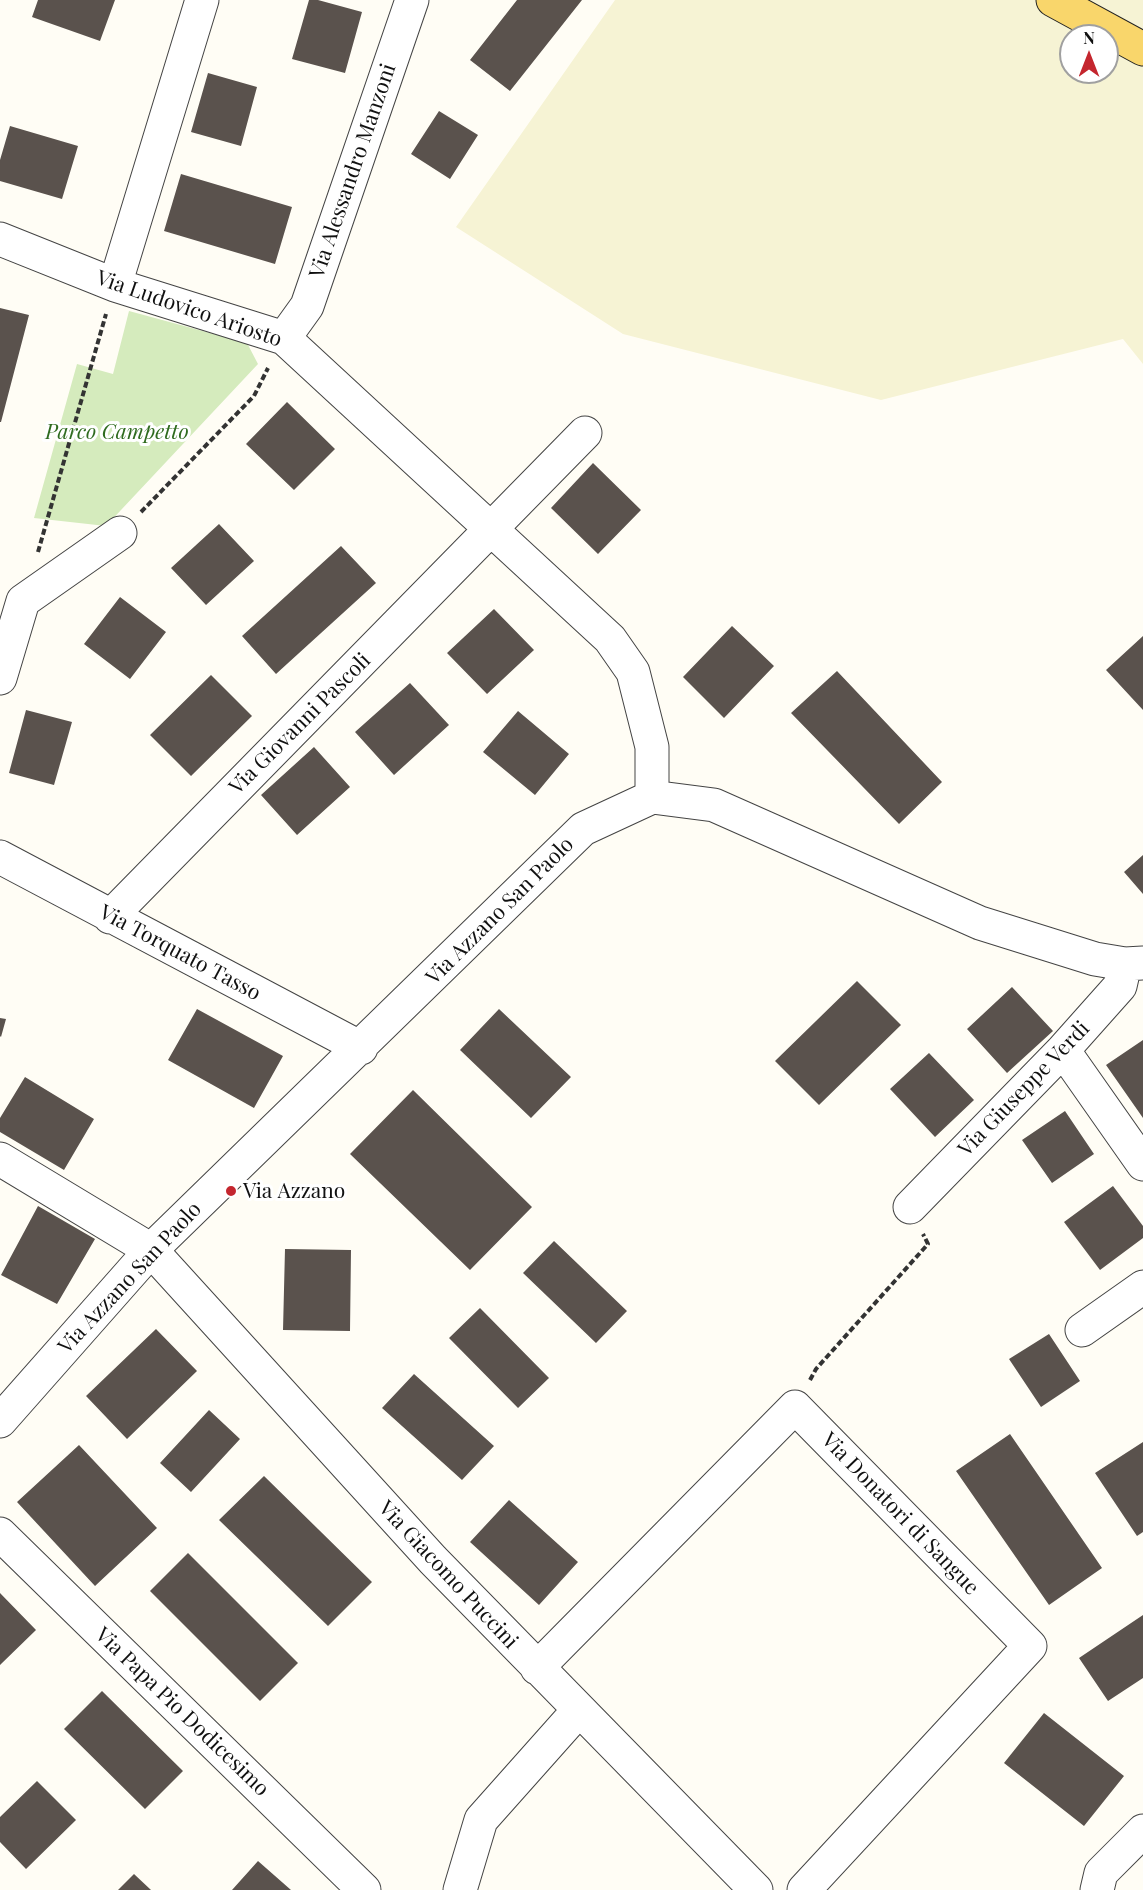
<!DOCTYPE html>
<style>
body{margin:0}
#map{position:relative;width:1143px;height:1890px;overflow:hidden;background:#fffdf5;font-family:"Playfair Display",serif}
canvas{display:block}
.north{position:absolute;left:1059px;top:24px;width:60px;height:60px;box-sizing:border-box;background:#fff;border:2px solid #a0a0a0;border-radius:50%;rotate:0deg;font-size:16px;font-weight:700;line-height:24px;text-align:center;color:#111}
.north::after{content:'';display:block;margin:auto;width:21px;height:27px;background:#c4262e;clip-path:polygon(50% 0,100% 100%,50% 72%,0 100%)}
</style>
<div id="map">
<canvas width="1143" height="1890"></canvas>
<div class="north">N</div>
</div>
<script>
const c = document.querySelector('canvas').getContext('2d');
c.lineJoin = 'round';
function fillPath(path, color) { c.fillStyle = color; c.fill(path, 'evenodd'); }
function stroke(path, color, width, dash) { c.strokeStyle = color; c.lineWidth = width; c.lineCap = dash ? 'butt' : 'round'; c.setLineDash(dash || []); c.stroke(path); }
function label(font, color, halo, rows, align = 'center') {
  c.font = font + ' "Playfair Display",serif'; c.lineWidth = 6; c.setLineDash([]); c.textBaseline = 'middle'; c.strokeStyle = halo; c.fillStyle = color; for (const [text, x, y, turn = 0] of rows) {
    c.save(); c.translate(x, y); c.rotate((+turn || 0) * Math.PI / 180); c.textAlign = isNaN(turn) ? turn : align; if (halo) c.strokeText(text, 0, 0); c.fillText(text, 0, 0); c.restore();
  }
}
fillPath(new Path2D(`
 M 615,0 L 1143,0 L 1143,364 L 1123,339 L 881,400 L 623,334 L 456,227 ZM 1071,36 L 1107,36 L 1107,72 L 1071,72 Z`), '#f6f3d4');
fillPath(new Path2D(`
 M 129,311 L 247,343 L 258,364 L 106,526 L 34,518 L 77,364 L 113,374 Z`), '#d5ebbd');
fillPath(new Path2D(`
 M 38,0 L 115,0 L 100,41 L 32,17 Z
 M 309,0 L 318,0 L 362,12 L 345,73 L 292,59 Z
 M 517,0 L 582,0 L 510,91 L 470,60 Z
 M 208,73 L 257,87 L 241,146 L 191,132 Z
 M 439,111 L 478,135 L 450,179 L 411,154 Z
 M 10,126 L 78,146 L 62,199 L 0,181 L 0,160 Z
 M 181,174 L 292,207 L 275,264 L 164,231 Z
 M 0,308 L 29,315 L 1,422 L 0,422 Z
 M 287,402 L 335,449 L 294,490 L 246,444 Z
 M 593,463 L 641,510 L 598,554 L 551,508 Z
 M 219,524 L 254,561 L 206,605 L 171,568 Z
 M 341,546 L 376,583 L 276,674 L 242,636 Z
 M 120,597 L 166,632 L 130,679 L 84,644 Z
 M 494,609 L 534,650 L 487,694 L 447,653 Z
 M 732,626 L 774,666 L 724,718 L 683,677 Z
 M 1143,636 L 1143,710 L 1106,670 Z
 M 837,671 L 942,782 L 899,824 L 791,713 Z
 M 211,675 L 252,716 L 191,776 L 150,735 Z
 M 410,683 L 449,725 L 394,775 L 355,732 Z
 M 26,710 L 72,722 L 54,785 L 9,773 Z
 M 518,711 L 569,754 L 535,795 L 483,752 Z
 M 314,747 L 350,787 L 297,835 L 261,795 Z
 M 1143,855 L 1143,894 L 1124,872 Z
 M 857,981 L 901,1025 L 819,1105 L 775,1061 Z
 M 1012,987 L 1053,1031 L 1007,1073 L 967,1029 Z
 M 197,1009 L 283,1056 L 254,1108 L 168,1060 Z
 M 499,1009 L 571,1077 L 531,1118 L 460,1050 Z
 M 0,1018 L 6,1019 L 1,1037 L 0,1036 Z
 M 1143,1040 L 1143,1118 L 1106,1065 Z
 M 929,1053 L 974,1100 L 935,1137 L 890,1089 Z
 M 25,1077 L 94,1119 L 64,1170 L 0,1132 L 0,1118 Z
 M 413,1090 L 532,1207 L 470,1270 L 350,1154 Z
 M 1065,1111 L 1094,1154 L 1052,1183 L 1022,1140 Z
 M 1113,1186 L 1143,1226 L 1143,1238 L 1100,1270 L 1064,1222 Z
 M 38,1206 L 95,1239 L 57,1304 L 1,1275 Z
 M 554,1241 L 627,1311 L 596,1343 L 523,1273 Z
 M 285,1249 L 351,1250 L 350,1331 L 283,1330 Z
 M 480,1308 L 549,1378 L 518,1408 L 449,1338 Z
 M 156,1329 L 197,1371 L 127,1439 L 86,1396 Z
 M 1049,1334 L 1080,1381 L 1041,1407 L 1009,1359 Z
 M 414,1374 L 494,1446 L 462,1480 L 382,1408 Z
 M 209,1410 L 240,1439 L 191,1492 L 160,1463 Z
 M 1010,1434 L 1102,1568 L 1049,1605 L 956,1471 Z
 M 1143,1442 L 1143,1532 L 1137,1536 L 1095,1473 Z
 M 79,1445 L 157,1528 L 95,1586 L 17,1502 Z
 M 264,1476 L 372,1582 L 328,1626 L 219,1520 Z
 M 509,1500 L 578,1562 L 539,1605 L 470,1542 Z
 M 188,1553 L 298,1663 L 260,1701 L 150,1591 Z
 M 0,1593 L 36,1630 L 0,1665 Z
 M 1143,1615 L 1143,1678 L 1108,1701 L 1079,1658 Z
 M 102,1691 L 183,1771 L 145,1809 L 64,1729 Z
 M 1044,1713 L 1124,1776 L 1084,1826 L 1004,1763 Z
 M 37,1781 L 76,1820 L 26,1869 L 0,1842 L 0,1817 Z
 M 258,1861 L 291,1890 L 232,1890 Z
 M 134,1874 L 151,1890 L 118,1890 Z`), '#5a524d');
const minor = new Path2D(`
 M 0,239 L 115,285 L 284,338 L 610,639 L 633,672 L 652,747 L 652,797
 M 115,285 L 202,0
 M 284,338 L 307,306 L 412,0
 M 0,678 L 23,601 L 120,533
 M 0,857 L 361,1048
 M 110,917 L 585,433
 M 1063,1050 L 1143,1164
 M 0,1159 L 151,1250 L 433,1560 L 756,1890
 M 910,1207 L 1063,1050 L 1120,986 L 1125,964
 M 1082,1330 L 1143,1287
 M 0,1421 L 151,1250 L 583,829 L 652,797 L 714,805 L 980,923 L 1095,959 L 1125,964 L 1143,963
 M 0,1534 L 364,1890
 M 537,1668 L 795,1407 L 1030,1646 L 804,1890
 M 460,1890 L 481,1820 L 578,1711
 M 1097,1890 L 1101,1873 L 1143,1831`);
const major = new Path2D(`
 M 1053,0 L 1143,49`);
stroke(minor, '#444', 35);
stroke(major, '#222', 35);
stroke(new Path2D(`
 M 141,512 L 254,396 L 268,368
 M 38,552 L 106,314
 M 810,1380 L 816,1369 L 928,1244 L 923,1234`), '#333', 4, [6, 3]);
stroke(minor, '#fff', 33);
stroke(major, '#f9d66b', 33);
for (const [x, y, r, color] of [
 [231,1191,6,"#c4262e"]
]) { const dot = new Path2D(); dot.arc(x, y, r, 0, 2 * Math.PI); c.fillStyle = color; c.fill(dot); stroke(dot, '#fff', 2); }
label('21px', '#111', '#fff', [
 ["Via Alessandro Manzoni",353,171,-71],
 ["Via Ludovico Ariosto",189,309,19],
 ["Via Giovanni Pascoli",300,724,-45],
 ["Via Azzano San Paolo",500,911,-45],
 ["Via Torquato Tasso",180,953,28],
 ["Via Giuseppe Verdi",1024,1089,-46],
 ["Via Azzano San Paolo",130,1278,-47],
 ["Via Donatori di Sangue",900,1514,46],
 ["Via Giacomo Puccini",448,1575,47],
 ["Via Papa Pio Dodicesimo",182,1712,44]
]);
label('italic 21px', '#2f6b1f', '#fff', [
 ["Parco Campetto",117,432]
]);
label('21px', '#111', '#fff', [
 ["Via Azzano",243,1191]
], 'left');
</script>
